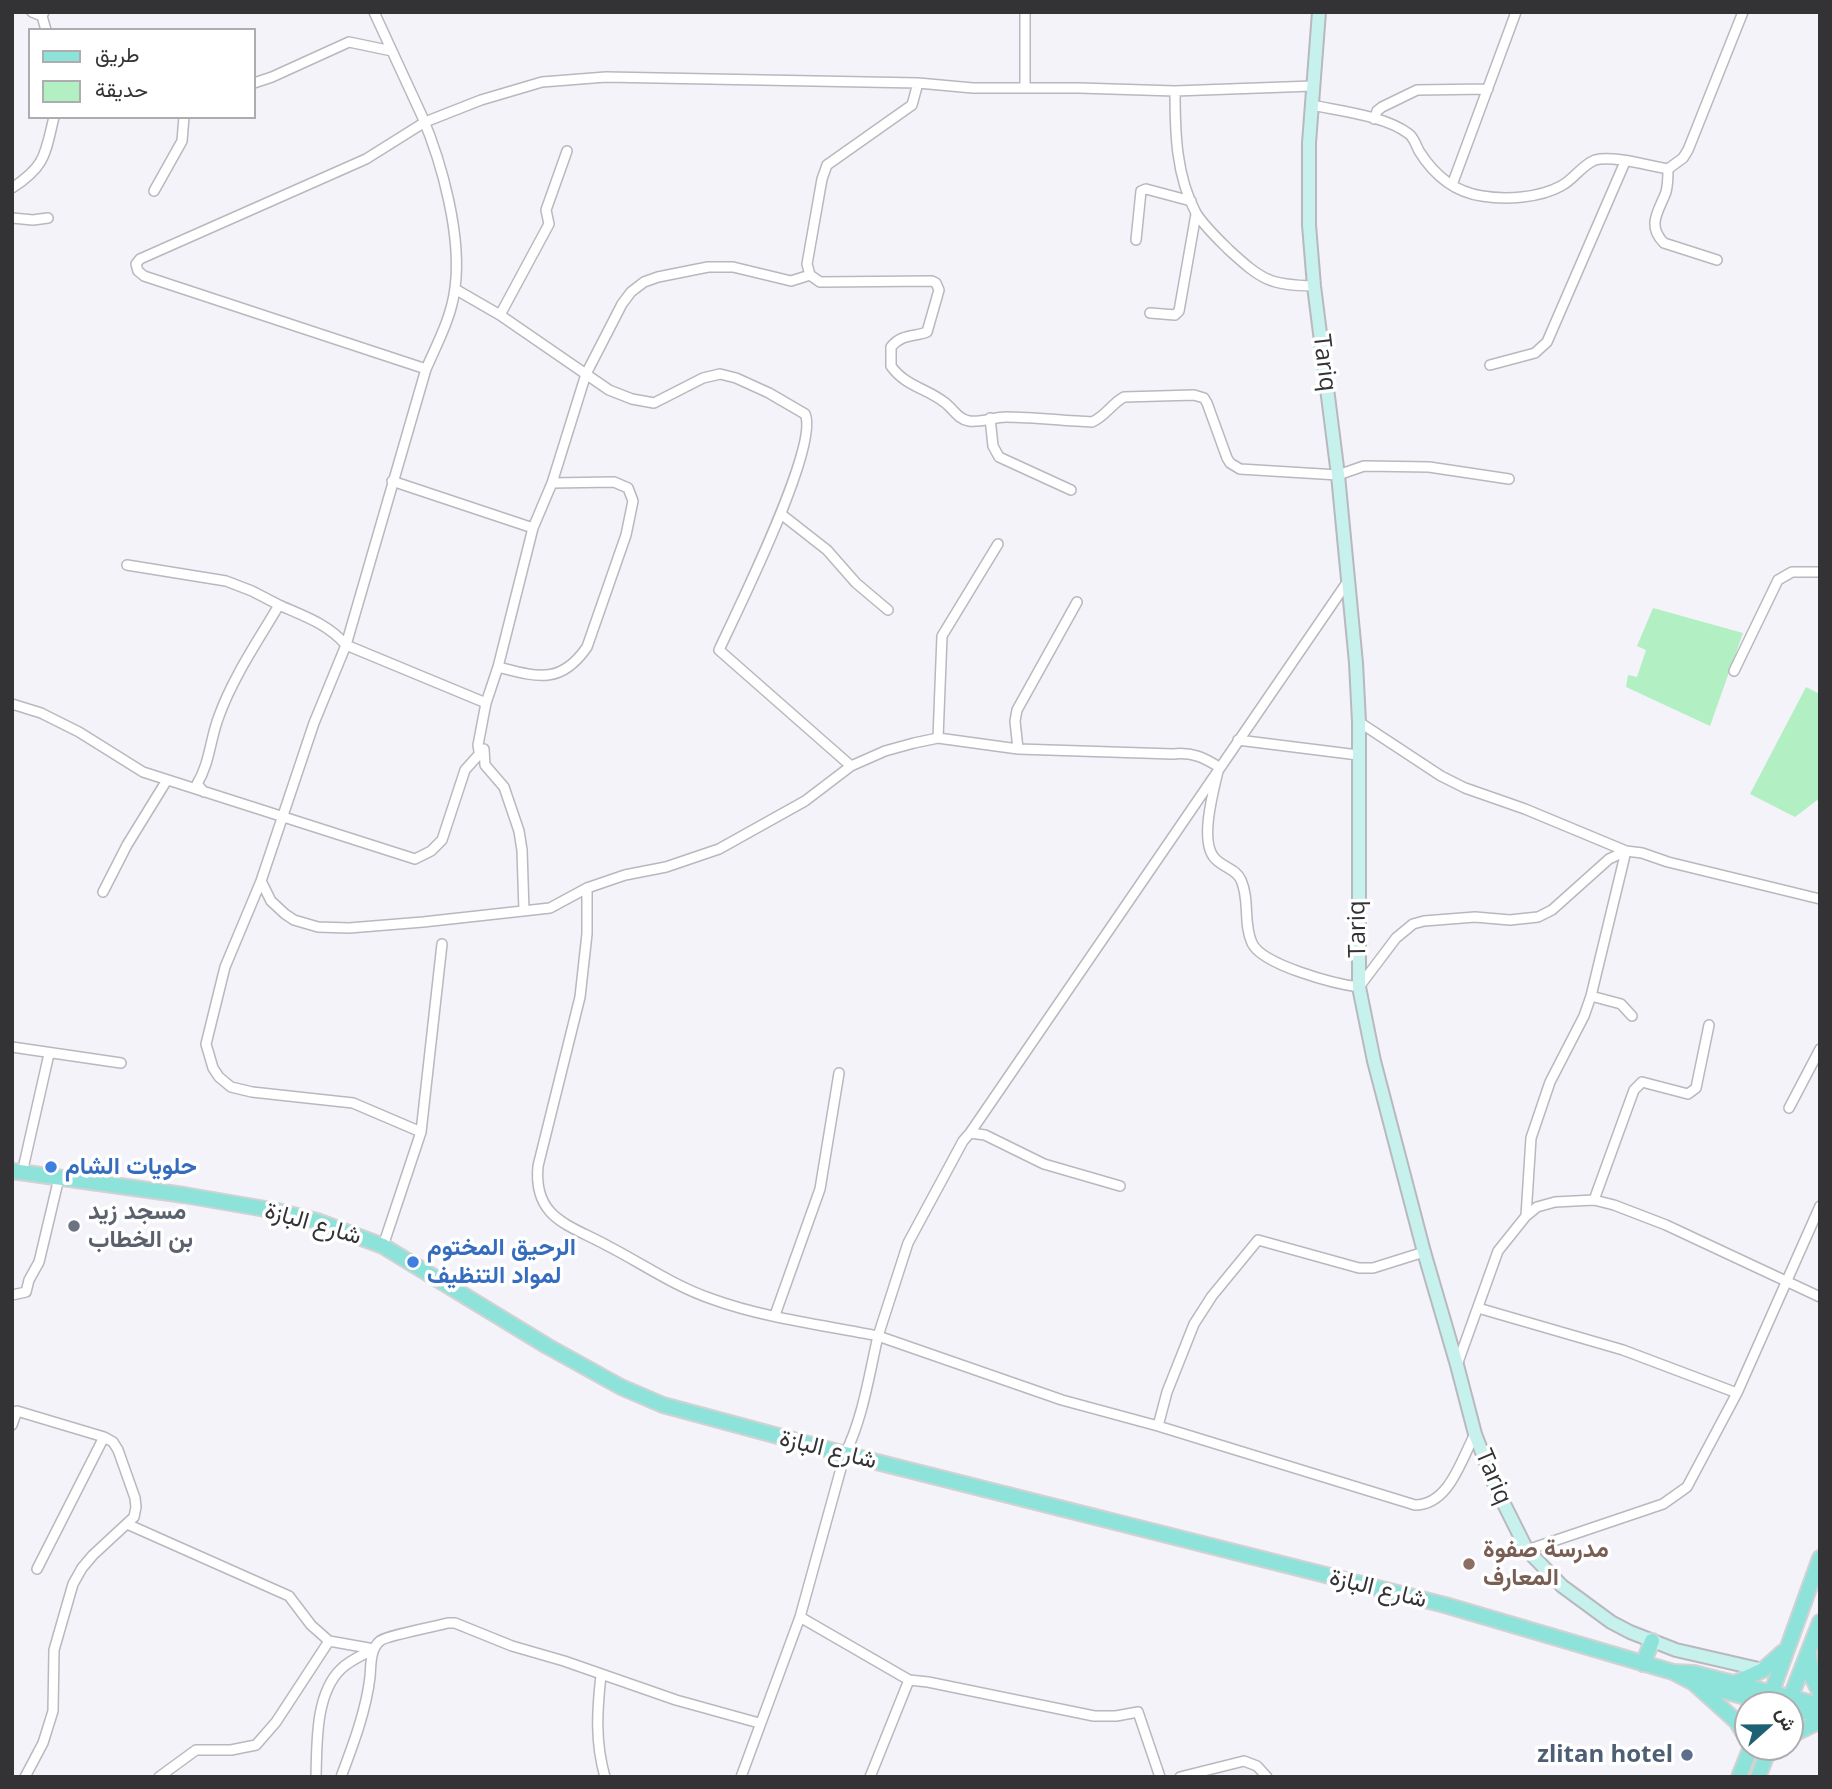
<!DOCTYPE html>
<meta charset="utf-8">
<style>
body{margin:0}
#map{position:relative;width:1832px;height:1789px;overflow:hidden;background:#f3f3f9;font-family:"Open Sans",Vazirmatn,sans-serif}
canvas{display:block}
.frame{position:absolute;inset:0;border:14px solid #333336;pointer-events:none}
.legend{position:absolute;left:28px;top:28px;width:228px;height:91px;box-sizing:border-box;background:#fff;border:2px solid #adadaf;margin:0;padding:9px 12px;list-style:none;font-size:21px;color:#333336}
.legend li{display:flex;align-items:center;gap:14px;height:35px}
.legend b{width:35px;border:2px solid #adadaf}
.north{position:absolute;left:1734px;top:1691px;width:70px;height:70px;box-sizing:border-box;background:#fff;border:2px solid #adadaf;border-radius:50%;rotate:69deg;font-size:19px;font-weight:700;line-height:28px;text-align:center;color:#333336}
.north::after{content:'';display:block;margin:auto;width:24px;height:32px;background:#1e6074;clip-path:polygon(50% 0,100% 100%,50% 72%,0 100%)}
</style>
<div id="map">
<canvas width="1832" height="1789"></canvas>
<div class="frame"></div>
<ul class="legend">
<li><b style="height:9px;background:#8de3da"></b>طريق</li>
<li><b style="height:19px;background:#b2efc3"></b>حديقة</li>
</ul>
<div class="north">ش</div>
</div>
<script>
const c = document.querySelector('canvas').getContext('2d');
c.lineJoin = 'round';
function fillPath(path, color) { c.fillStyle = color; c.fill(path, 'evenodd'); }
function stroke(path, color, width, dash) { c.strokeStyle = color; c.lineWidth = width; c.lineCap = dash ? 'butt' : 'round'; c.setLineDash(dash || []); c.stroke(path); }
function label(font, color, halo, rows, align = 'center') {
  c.font = font + ' "Open Sans",Vazirmatn,sans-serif'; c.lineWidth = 7; c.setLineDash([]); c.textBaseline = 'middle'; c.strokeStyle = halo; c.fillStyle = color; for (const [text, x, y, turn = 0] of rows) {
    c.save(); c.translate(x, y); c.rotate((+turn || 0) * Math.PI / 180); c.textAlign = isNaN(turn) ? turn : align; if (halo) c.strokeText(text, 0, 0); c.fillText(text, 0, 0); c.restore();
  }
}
fillPath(new Path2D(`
 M 1653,608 L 1743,633 L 1710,726 L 1626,687 L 1628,675 L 1637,677 L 1646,650 L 1637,646 Z
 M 1806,687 L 1820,694 L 1820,798 L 1795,817 L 1750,794 Z`), '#b2efc3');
const street = new Path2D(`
 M 32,12 L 42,16
 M 44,12 L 42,16 L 46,30
 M 374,12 L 422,116 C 442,163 462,236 455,288 C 452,316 437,344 426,369 L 144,276 L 138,271 L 136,264 L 140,259 L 366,159 L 425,122 L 481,100 L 542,82 L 606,77 L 918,83 L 973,88 L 1079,88 L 1175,91 L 1313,86
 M 254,83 L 272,77 L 349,42 L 392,51
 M 918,83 L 912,105 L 827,165 L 822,179 L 807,264 L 810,275 L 820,282 L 932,281 L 936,283 L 939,290 L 927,332 C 914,337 901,334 891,347 L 891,366 C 905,386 926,388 944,402 C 953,408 957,419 969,421 C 981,423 994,417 1006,417 C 1035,417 1063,421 1092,422 C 1106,416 1111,404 1124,397 L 1194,395 L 1204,398 L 1207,403 L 1227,458 L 1230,463 L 1240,469 L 1338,475 L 1364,466 L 1429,467 L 1509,479
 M 1025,88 L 1025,12
 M 1175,91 C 1175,132 1176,176 1196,213 C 1204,226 1218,239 1229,250 C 1262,280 1269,285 1314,286
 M 1312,105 C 1340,111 1386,116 1409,134 C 1414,138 1416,145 1419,151 C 1434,175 1454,192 1482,196 C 1506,200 1539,198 1561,186 C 1573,180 1582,165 1595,160 C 1613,155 1649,166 1668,169 L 1683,158 L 1688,150 L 1743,12
 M 1374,119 L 1377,111 L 1382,107 L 1417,90 L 1488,89
 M 1668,169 C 1668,177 1668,184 1666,192 C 1659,211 1646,225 1664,243 L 1717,260
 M 1452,185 L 1516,12
 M 12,188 C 46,166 45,154 54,117
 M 154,191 L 182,141 L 184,117
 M 12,218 L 33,220 L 48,218
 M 1136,240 L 1141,191 L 1146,189 L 1191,201
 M 455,289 L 500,315 L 609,390 L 632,399 L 654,403 L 703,378 L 720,374 L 736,378 L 769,393 L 805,414 C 820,445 736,613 719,650 L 851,766
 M 1150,313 L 1175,315 L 1179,311 L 1196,214
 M 500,315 L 549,224 L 546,210 L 567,151
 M 1490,365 L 1535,353 L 1547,342 L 1625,162
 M 426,369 L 346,645 L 486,703
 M 990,418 L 993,446 L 999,457 L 1071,490
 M 392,481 L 533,528
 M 781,514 L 827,550 L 856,583 L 888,610
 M 127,565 L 226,581 L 252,591 L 279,605
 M 498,667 C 537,677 561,685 587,647 L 626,535 L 633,501 L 628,488 L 614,482 L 552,483
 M 1734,671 L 1778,580 L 1792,572 L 1820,572
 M 12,704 L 41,713 L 79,732 L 143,772 L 415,859 L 431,851 L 442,840 L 465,770 L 483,750
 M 1359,722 L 1441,776 L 1465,788 L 1525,809 L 1626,851 L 1591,996
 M 938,738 L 942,636 L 998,544
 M 1238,740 L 1358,755
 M 1018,749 L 1015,721 L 1017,710 L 1077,602
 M 204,792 L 197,784 C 210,763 210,739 219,716 C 233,677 258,641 279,605 C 304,616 328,624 346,645 L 314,723 L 261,881 L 225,967 L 206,1044 L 213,1068 L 219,1077 L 231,1087 L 252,1092 L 353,1103 L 421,1132
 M 261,881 L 271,901 L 285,914 L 294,920 L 318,927 L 349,928 L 423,922 L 550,908 L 587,888 L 625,875 L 666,867 L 719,849 L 805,801 L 851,766 L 885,751 L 914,743 L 938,738 L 1018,749 L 1173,754 C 1192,752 1203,757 1219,767 C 1214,789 1200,837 1213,856 C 1220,867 1236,868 1241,880 C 1250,900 1243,924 1252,943 C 1262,965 1335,984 1359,987 L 1396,938 L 1413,924 L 1424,921 L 1475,917 L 1510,920 L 1538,917 L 1552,910 L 1609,859 L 1626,851 L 1642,853 L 1668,862 L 1820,899
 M 587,888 L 587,934 L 580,997 L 538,1166 C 533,1219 570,1225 608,1246 C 643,1264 674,1286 712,1299 C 764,1318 823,1325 878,1336 C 869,1375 863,1418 845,1454 L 800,1617 L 741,1777
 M 103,892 L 127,845 L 167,780
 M 524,911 L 522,850 L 519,831 L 504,787 L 485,765 L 484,749 L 479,751 L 478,745 L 486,703 L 498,667 L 533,528 L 552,483 L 586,374 L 622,304 L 631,292 L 644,282 L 658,277 L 708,267 L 733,267 L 791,281 L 810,275
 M 12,1047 L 121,1063
 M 1789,1108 L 1820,1049
 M 970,1133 L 1348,581
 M 22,1173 L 49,1054
 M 1120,1186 L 1044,1164 L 985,1135 L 970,1133 L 963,1141 L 908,1243 L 878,1336 L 1062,1400 L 1158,1426 L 1415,1505 C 1449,1505 1461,1460 1475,1434
 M 1594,1200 L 1634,1090 L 1642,1082 L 1688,1094 L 1696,1088 L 1709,1025
 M 1526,1216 L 1531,1138 L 1550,1082 L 1584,1016 L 1591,996 L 1621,1004 L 1632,1016
 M 383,1246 L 421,1132 L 442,944
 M 12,1295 L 26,1292 L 29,1280 L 39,1262 L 59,1178
 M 1478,1308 L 1623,1350 L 1737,1393
 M 775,1315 L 820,1189 L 839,1073
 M 1457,1365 L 1498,1251 L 1526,1216 L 1537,1207 L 1555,1202 L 1594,1200 L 1614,1205 L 1666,1225 L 1820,1297
 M 12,1425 L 17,1411 L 104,1437 L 113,1442 L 118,1450 L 135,1498 L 136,1507 L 134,1517 L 93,1555 L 82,1568 L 73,1584 L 54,1650 L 53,1711 L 43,1743 L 25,1777
 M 1158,1426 L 1167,1392 L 1194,1324 L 1212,1296 L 1258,1240 L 1359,1268 L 1373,1268 L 1424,1252
 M 127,1524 L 289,1596 L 311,1625 L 329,1641 L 374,1649
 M 1527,1550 L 1663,1504 L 1687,1487 L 1737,1393 L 1820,1206
 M 37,1569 L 104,1437
 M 800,1617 L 909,1680 L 928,1682 L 1094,1716 L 1116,1716 L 1138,1712 L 1160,1777
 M 601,1675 C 597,1711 595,1742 605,1777
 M 159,1777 L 196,1750 L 231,1750 L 256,1745 L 276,1722 L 329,1641
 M 316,1777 C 317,1744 315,1694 341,1669 C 350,1660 363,1655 374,1649
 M 341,1777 C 353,1745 366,1711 370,1677 C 371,1665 370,1649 380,1641 C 385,1636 437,1626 448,1623 L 455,1623 L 512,1646 L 564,1661 L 676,1700 L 759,1723
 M 870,1777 L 909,1680
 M 1180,1777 L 1244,1761 L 1257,1766 L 1267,1777`);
const secondary = new Path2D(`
 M 1319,12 L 1309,143 L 1309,225 L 1314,286 L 1338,475 L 1356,663 L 1359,722 L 1359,987 L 1374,1061 L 1424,1252 L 1457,1365 L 1475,1434 L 1495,1486 L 1527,1550 L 1562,1586 L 1611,1622 L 1630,1632 L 1676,1650 L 1763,1670`);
const primary = new Path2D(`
 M 12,1171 L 184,1195 L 277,1211 L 317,1221 L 383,1246 L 547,1346 L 621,1387 L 663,1405 L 845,1454 L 1445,1605 L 1673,1672 L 1694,1683 L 1775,1705
 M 1809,1655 L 1812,1677 L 1820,1693
 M 1643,1664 L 1652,1641
 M 1674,1672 L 1694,1673 L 1820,1705
 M 1735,1683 L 1763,1670 L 1783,1652
 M 1695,1684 L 1736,1721 L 1748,1740
 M 1788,1704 L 1820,1622
 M 1767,1705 L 1820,1558
 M 1790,1709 L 1820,1715
 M 1790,1736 L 1820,1721
 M 1739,1777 L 1751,1747
 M 1758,1777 L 1770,1747`);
stroke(street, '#b8b8be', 12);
stroke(secondary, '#b8b8be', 16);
stroke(primary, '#d2d2d3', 18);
stroke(street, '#fff', 9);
stroke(secondary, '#c6f1ed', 12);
stroke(primary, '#8de3da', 14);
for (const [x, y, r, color] of [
 [51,1167,7,"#3f7fe0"],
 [74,1226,7,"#6b7280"],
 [413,1262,7,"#3f7fe0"],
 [1469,1564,7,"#8d6e63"],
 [1687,1755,7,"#5c6f8a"]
]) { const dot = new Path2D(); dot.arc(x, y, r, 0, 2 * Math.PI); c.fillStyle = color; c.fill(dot); stroke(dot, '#fff', 2.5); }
label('24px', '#333336', '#fff', [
 ["Tariq",1324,363,83],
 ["Tariq",1358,929,-91],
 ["شارع البازة",313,1224,16],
 ["شارع البازة",828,1450,14],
 ["Tariq",1493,1477,67],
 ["شارع البازة",1378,1589,14]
]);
label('bold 24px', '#366cbe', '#fff', [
 ["حلويات الشام",65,1167],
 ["الرحيق المختوم",427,1248],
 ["لمواد التنظيف",427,1276]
], 'left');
label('bold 24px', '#5b616d', '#fff', [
 ["مسجد زيد",88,1212],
 ["بن الخطاب",88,1240]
], 'left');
label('bold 24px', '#785e54', '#fff', [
 ["مدرسة صفوة",1483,1550],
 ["المعارف",1483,1578]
], 'left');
label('bold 24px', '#4e5e75', '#fff', [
 ["zlitan hotel",1673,1755]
], 'right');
</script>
